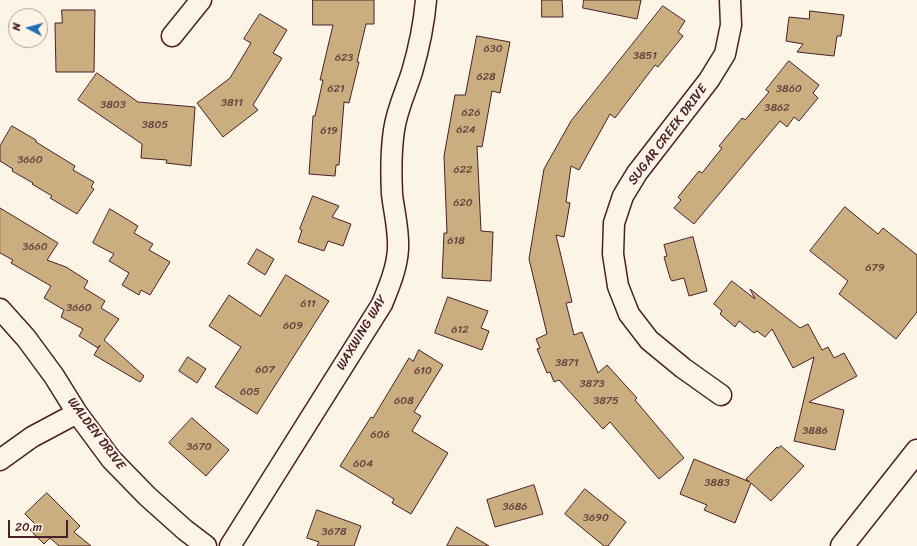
<!DOCTYPE html>
<style>
body{margin:0}
#map{position:relative;width:917px;height:546px;overflow:hidden;background:#fcf5e5;font-family:Sriracha,sans-serif}
canvas{display:block}
.north{position:absolute;left:8px;top:8px;width:40px;height:40px;box-sizing:border-box;background:#fcf5e5;border:1px solid #b59f9b;border-radius:50%;rotate:276deg;font-size:11px;font-weight:700;line-height:16px;text-align:center;color:#4a1f2b}
.north::after{content:'';display:block;margin:auto;width:14px;height:18px;background:#1f6fb2;clip-path:polygon(50% 0,100% 100%,50% 72%,0 100%)}
.scale{position:absolute;left:8px;top:520px;width:60px;height:18px;box-sizing:border-box;border:2px solid #4a1f2b;border-top:0;padding-left:5px;font-size:12px;line-height:14px;white-space:nowrap;color:#4a1f2b;-webkit-text-stroke:3px #fcf5e5;paint-order:stroke}
</style>
<div id="map">
<canvas width="917" height="546"></canvas>
<div class="north">N</div>
<div class="scale">20 m</div>
</div>
<script>
const c = document.querySelector('canvas').getContext('2d');
c.lineJoin = 'round';
function fillPath(path, color) { c.fillStyle = color; c.fill(path, 'evenodd'); }
function stroke(path, color, width, dash) { c.strokeStyle = color; c.lineWidth = width; c.lineCap = dash ? 'butt' : 'round'; c.setLineDash(dash || []); c.stroke(path); }
function label(font, color, halo, rows, align = 'center') {
  c.font = font + ' Sriracha,sans-serif'; c.lineWidth = 4; c.setLineDash([]); c.textBaseline = 'middle'; c.strokeStyle = halo; c.fillStyle = color; for (const [text, x, y, turn = 0] of rows) {
    c.save(); c.translate(x, y); c.rotate((+turn || 0) * Math.PI / 180); c.textAlign = isNaN(turn) ? turn : align; if (halo) c.strokeText(text, 0, 0); c.fillText(text, 0, 0); c.restore();
  }
}
const building = new Path2D(`
 M 313,0 L 374,0 L 374,24 L 366,24 L 357,62 L 359,62 L 349,103 L 344,102 L 339,165 L 336,165 L 335,176 L 309,174 L 313,116 L 315,116 L 323,80 L 320,80 L 333,25 L 313,25 Z
 M 542,0 L 562,0 L 563,17 L 542,17 Z
 M 584,0 L 641,0 L 637,19 L 583,8 Z
 M 663,6 L 685,21 L 678,32 L 683,36 L 658,67 L 655,65 L 615,118 L 610,114 L 579,170 L 571,166 L 566,202 L 570,203 L 564,237 L 556,235 L 572,302 L 566,303 L 574,335 L 582,332 L 598,373 L 607,365 L 637,398 L 635,400 L 684,458 L 659,479 L 610,422 L 603,429 L 559,380 L 554,382 L 550,372 L 547,373 L 537,349 L 540,348 L 536,339 L 547,334 L 529,259 L 544,169 L 571,121 Z
 M 62,10 L 95,10 L 94,72 L 56,72 L 55,23 L 62,23 Z
 M 810,11 L 844,15 L 841,36 L 837,36 L 834,56 L 797,52 L 803,44 L 786,41 L 789,17 L 809,19 Z
 M 260,14 L 287,30 L 273,53 L 282,58 L 253,105 L 258,110 L 223,137 L 197,103 L 230,78 L 251,43 L 244,39 Z
 M 477,36 L 510,42 L 500,93 L 492,91 L 482,147 L 477,146 L 481,231 L 493,232 L 491,281 L 442,278 L 444,233 L 447,233 L 444,156 L 455,95 L 465,95 Z
 M 789,61 L 819,85 L 813,93 L 818,98 L 799,121 L 794,117 L 787,127 L 780,121 L 694,224 L 674,208 L 681,200 L 678,197 L 699,171 L 702,173 L 722,148 L 719,146 L 742,118 L 745,120 L 769,92 L 766,90 Z
 M 97,73 L 138,102 L 195,107 L 191,166 L 166,163 L 167,160 L 141,158 L 142,144 L 78,100 Z
 M 12,126 L 36,140 L 36,142 L 75,166 L 73,170 L 94,182 L 91,187 L 94,189 L 77,214 L 50,198 L 52,196 L 32,184 L 33,183 L 12,171 L 13,169 L 0,161 L 0,146 Z
 M 313,196 L 339,206 L 332,217 L 351,224 L 343,246 L 328,241 L 324,251 L 298,242 L 302,230 L 300,229 Z
 M 845,207 L 878,234 L 883,228 L 917,255 L 917,312 L 896,339 L 839,294 L 848,281 L 810,251 Z
 M 0,208 L 58,243 L 47,260 L 66,267 L 88,281 L 84,288 L 105,301 L 101,308 L 119,319 L 104,340 L 144,376 L 140,382 L 94,355 L 100,345 L 98,348 L 79,336 L 83,329 L 61,317 L 64,310 L 44,298 L 51,286 L 11,263 L 13,260 L 0,253 Z
 M 110,209 L 138,226 L 134,233 L 153,244 L 149,250 L 170,262 L 150,295 L 141,290 L 139,295 L 122,285 L 129,273 L 109,261 L 114,254 L 93,243 Z
 M 693,237 L 707,291 L 689,296 L 684,278 L 672,281 L 670,278 L 664,257 L 667,256 L 664,245 Z
 M 257,249 L 274,259 L 265,275 L 248,264 Z
 M 286,275 L 329,301 L 257,414 L 215,387 L 241,347 L 209,326 L 229,295 L 260,316 Z
 M 732,281 L 755,299 L 750,289 L 800,328 L 808,324 L 822,350 L 828,347 L 834,358 L 844,353 L 857,376 L 809,402 L 844,410 L 835,450 L 794,441 L 814,357 L 793,368 L 772,329 L 765,337 L 757,331 L 754,333 L 739,321 L 735,327 L 720,314 L 722,311 L 714,304 Z
 M 448,297 L 488,311 L 481,328 L 489,331 L 482,350 L 435,333 Z
 M 419,350 L 443,365 L 414,412 L 421,416 L 412,431 L 448,453 L 411,514 L 392,503 L 394,499 L 340,466 L 371,417 L 373,418 L 409,358 L 413,361 Z
 M 188,357 L 206,369 L 197,383 L 179,371 Z
 M 192,418 L 229,450 L 206,476 L 169,443 Z
 M 781,446 L 804,466 L 771,501 L 751,483 L 735,523 L 704,510 L 707,505 L 680,494 L 694,459 L 750,482 L 746,479 L 777,447 L 778,448 Z
 M 534,485 L 543,514 L 495,527 L 487,500 Z
 M 585,489 L 626,522 L 608,546 L 604,546 L 565,514 Z
 M 47,493 L 80,526 L 74,532 L 91,546 L 59,546 L 50,538 L 44,544 L 30,530 L 36,525 L 25,514 Z
 M 317,510 L 361,526 L 354,546 L 317,546 L 319,542 L 307,538 Z
 M 457,527 L 489,546 L 447,546 Z`);
fillPath(building, '#caae7f');
stroke(building, '#4a1f2b', 1);
const minor = new Path2D(`
 M 172,36 L 201,0
 M 0,309 L 26,338 L 54,376 L 77,413 L 111,459 L 147,496 L 185,530 L 206,546
 M 721,395 L 683,368 L 649,340 L 629,314 L 618,286 L 613,254 L 614,223 L 623,196 L 637,173 L 709,80 L 725,54 L 731,25 L 730,0
 M 0,460 L 32,437 L 77,413
 M 230,546 L 382,304 C 389,287 397,268 398,249 C 399,230 394,212 392,194 C 391,173 391,150 394,130 C 397,109 406,91 412,72 C 419,48 424,24 426,0`);
const tertiary = new Path2D(`
 M 842,546 L 917,451`);
stroke(minor, '#4a1f2b', 23);
stroke(tertiary, '#4a1f2b', 25);
stroke(minor, '#fcf5e5', 20);
stroke(tertiary, '#fcf5e5', 22);
label('11px', '#6a4340', null, [
 ["630",493,49],
 ["3851",645,56],
 ["623",344,58],
 ["628",486,77],
 ["621",336,89],
 ["3860",789,89],
 ["3811",232,103],
 ["3803",113,105],
 ["3862",777,108],
 ["626",471,113],
 ["3805",155,125],
 ["624",466,130],
 ["619",329,131],
 ["3660",30,160],
 ["622",463,170],
 ["620",463,203],
 ["618",456,241],
 ["3660",35,247],
 ["679",875,268],
 ["611",308,304],
 ["3660",79,308],
 ["609",293,326],
 ["612",460,330],
 ["3871",567,363],
 ["607",265,370],
 ["610",423,371],
 ["3873",592,384],
 ["605",250,392],
 ["608",404,401],
 ["3875",606,401],
 ["3886",815,431],
 ["606",380,435],
 ["3670",199,447],
 ["604",363,464],
 ["3883",717,483],
 ["3686",515,507],
 ["3690",596,518],
 ["3678",334,532]
]);
label('13px', '#4a1f2b', '#fcf5e5', [
 ["SUGAR CREEK DRIVE",668,135,-53],
 ["WAXWING WAY",362,333,-59],
 ["WALDEN DRIVE",96,434,53]
]);
</script>
